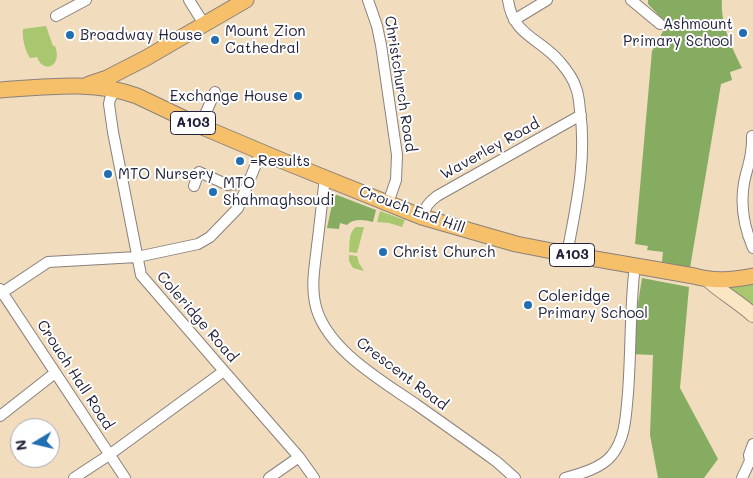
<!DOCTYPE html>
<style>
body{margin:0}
#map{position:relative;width:753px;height:478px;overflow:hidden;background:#f1ddbe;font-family:Mali,sans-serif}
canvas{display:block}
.north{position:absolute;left:10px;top:418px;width:50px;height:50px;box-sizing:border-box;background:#fff;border:1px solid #a7a7b1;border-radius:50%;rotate:261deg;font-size:14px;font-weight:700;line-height:20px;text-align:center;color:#22223b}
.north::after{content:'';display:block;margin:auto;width:18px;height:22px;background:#1f6fb2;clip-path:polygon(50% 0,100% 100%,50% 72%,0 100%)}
</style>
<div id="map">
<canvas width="753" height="478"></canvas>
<div class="north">N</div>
</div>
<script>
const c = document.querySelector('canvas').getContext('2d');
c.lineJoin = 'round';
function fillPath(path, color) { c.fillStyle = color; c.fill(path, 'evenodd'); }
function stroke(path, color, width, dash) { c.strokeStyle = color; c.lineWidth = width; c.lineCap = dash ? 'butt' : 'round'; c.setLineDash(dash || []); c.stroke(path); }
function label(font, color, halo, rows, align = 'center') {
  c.font = font + ' Mali,sans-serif'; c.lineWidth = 4; c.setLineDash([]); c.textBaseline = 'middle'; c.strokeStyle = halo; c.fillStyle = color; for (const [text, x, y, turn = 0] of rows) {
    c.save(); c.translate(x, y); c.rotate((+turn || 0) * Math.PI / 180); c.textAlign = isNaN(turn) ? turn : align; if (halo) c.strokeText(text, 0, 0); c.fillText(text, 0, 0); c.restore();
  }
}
fillPath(new Path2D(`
 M 46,26 L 53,46 L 55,46 C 63,67 43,74 37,57 L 30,58 C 25,50 22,39 23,29 Z
 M 380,211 L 405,220 L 402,227 L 389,223 L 377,222 Z
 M 356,227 L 364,227 L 357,253 L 349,252 C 350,243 348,233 356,227 Z
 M 349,255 L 357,256 L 359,263 L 364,271 L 353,268 L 349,261 Z
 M 753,276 L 753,315 L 735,301 L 723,280 Z`), '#a8c76f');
fillPath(new Path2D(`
 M 648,0 L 722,0 C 720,23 732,48 742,68 L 730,72 L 732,80 L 721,84 L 690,268 L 662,262 L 663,252 L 647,250 L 648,246 L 635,244 L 652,51 L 667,24 L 648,4 Z
 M 334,195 L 337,195 L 376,210 L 373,222 C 364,220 354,218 347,225 L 340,223 L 339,229 L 327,228 Z
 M 642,278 L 689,287 L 680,388 L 718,459 L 704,478 L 658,478 L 650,435 L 653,355 L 630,354 Z`), '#86ac62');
stroke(new Path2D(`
 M 228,185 L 239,189`), '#c8b8a4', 10, [10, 5]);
const street = new Path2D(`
 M 189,0 L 204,24
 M 368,0 L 377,26 L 381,45 L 397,155 L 396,180 L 388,203
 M 508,0 C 513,36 540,38 560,62 C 567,70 573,78 576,88 C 579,95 579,103 580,110 C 587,160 576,206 567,254
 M 631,0 L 660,24
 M 56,16 L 86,0
 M 514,20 L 547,0
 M 116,90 L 110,99 L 109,104 L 113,132 L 141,275 L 224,371 L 299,457 L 314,478
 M 200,126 L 215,92
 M 752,136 C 752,141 752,147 751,152 C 750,162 746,172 744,183 C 740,206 744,227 753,248
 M 325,178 C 322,201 320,223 317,246 C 315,265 311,284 315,303 C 324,348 381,380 417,405 C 444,424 471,443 497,462 L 515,478
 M 194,186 L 199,172 L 228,185
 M 422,217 C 425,207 429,202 437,196 L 581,115
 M 0,289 L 125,478
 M 0,294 L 48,262 L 137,257 L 198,244 L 210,237 L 238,208 L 261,152
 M 0,416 L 55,373
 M 74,478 L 109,455 L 224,371
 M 269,478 L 299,457
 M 565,478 C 580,474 602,468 612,455 C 626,438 626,413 628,393 C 631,353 630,313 634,274
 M 742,478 L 750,461 L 749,455 L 753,444`);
const secondary = new Path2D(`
 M 708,280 C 722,293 739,302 753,315`);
const primary = new Path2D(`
 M 89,84 L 107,78 L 146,58 L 246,0
 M 0,90 C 45,87 94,80 137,96 L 200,126 L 283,161 L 422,217 L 516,244 L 567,254 L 694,276 C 714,282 732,280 753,276`);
stroke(street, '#8a807c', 12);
stroke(secondary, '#8a807c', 16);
stroke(primary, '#8a807c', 17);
stroke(street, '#fff', 10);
stroke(secondary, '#fbe6c4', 14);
stroke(primary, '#f6c06b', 15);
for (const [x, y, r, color] of [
 [743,33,5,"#1f6fb2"],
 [70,35,5,"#1f6fb2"],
 [215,40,5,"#1f6fb2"],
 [298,96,5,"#1f6fb2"],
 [240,161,5,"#1f6fb2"],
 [108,174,5,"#1f6fb2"],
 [213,192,5,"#1f6fb2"],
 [383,252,5,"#1f6fb2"],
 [528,305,5,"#1f6fb2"]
]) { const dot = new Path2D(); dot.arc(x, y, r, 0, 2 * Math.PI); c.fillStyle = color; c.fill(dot); stroke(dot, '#fff', 2); }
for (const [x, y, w] of [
 [193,123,45],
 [572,255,45]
]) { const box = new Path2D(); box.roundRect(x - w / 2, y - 11.5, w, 23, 4); c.fillStyle = '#fff'; c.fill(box); stroke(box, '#22223b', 1); }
label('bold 14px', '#22223b', null, [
 ["A103",193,123],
 ["A103",572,255]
]);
label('15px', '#22223b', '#fff', [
 ["Ashmount",733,24,"right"],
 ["Primary School",733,41,"right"],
 ["Mount Zion",225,31],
 ["Cathedral",225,48],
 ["Broadway House",80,35],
 ["Exchange House",288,96,"right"],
 ["=Results",250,161],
 ["MTO Nursery",118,174],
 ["MTO",223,183],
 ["Shahmaghsoudi",223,200],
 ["Christ Church",393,252],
 ["Coleridge",538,296],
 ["Primary School",538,313]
], 'left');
label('15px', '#22223b', '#fff', [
 ["Christchurch Road",400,84,81],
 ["Waverley Road",490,149,-29],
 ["Crouch End Hill",412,210,20],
 ["Coleridge Road",197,317,49],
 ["Crescent Road",402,374,37],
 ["Crouch Hall Road",75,375,57]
]);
</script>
